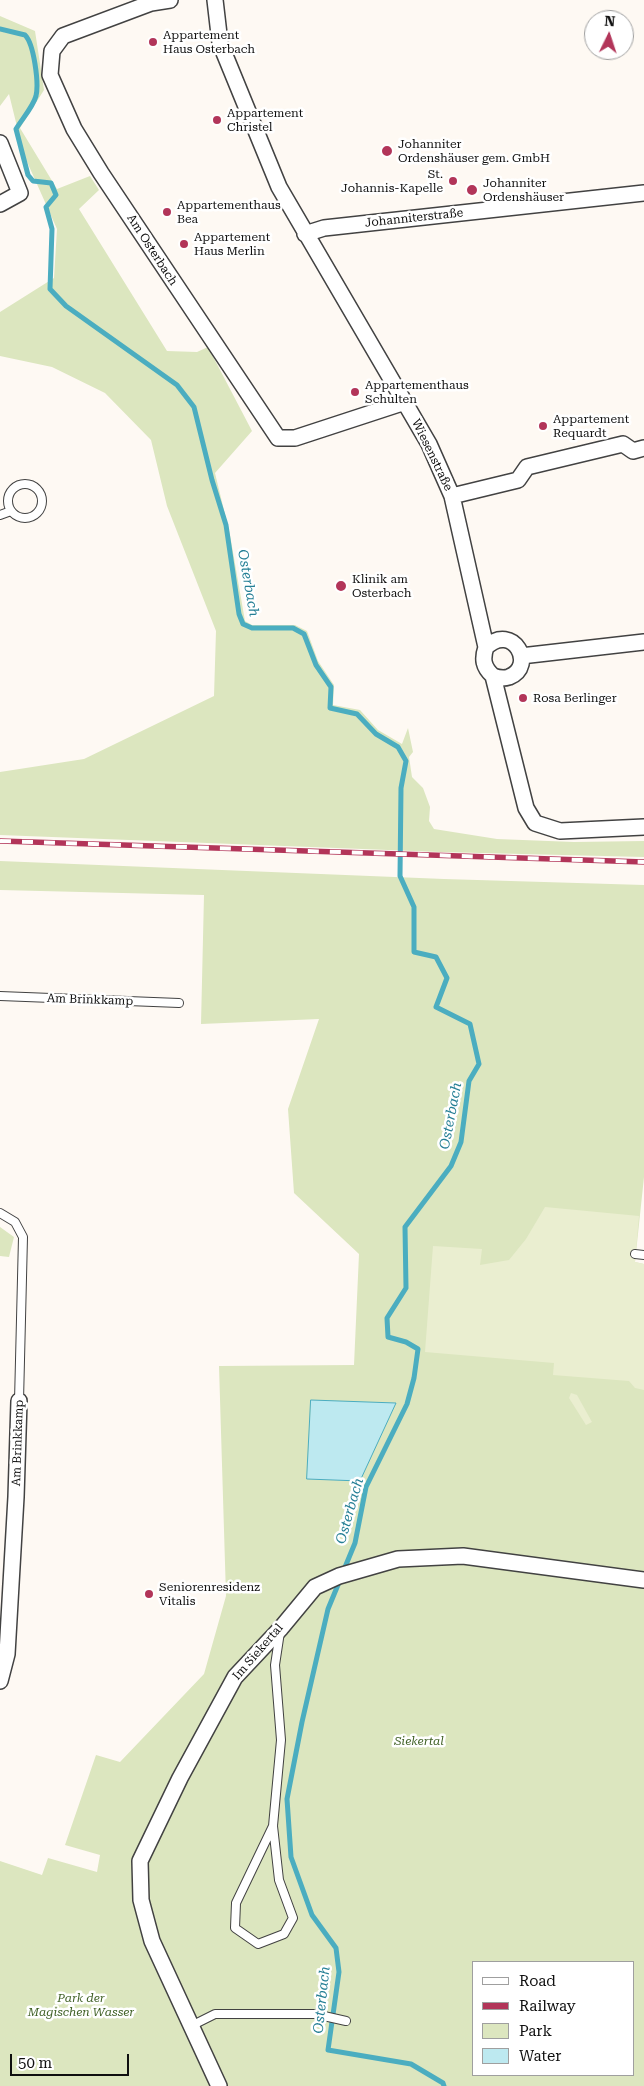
<!DOCTYPE html>
<meta charset="utf-8">
<style>
body{margin:0}
#map{position:relative;width:644px;height:2086px;overflow:hidden;background:#fef9f3;font-family:"Roboto Serif",serif}
canvas{display:block}
.legend{position:absolute;left:472px;top:1961px;width:162px;height:115px;box-sizing:border-box;background:#fff;border:1px solid #9f9f9f;margin:0;padding:6px 9px;list-style:none;font-size:15px;color:#0f0f0f}
.legend li{display:flex;align-items:center;gap:10px;height:25px}
.legend b{width:25px;border:1px solid #9f9f9f}
.north{position:absolute;left:584px;top:10px;width:50px;height:50px;box-sizing:border-box;background:#fff;border:1px solid #9f9f9f;border-radius:50%;rotate:4deg;font-size:14px;font-weight:700;line-height:20px;text-align:center;color:#0f0f0f}
.north::after{content:'';display:block;margin:auto;width:18px;height:22px;background:#b23559;clip-path:polygon(50% 0,100% 100%,50% 72%,0 100%)}
.scale{position:absolute;left:10px;top:2054px;width:119px;height:22px;box-sizing:border-box;border:2px solid #0f0f0f;border-top:0;padding-left:6px;font-size:15px;line-height:18px;white-space:nowrap;color:#0f0f0f;-webkit-text-stroke:4px #fff;paint-order:stroke}
</style>
<div id="map">
<canvas width="644" height="2086"></canvas>
<ul class="legend">
<li><b style="height:6px;background:#fff"></b>Road</li>
<li><b style="height:6px;background:#b23559"></b>Railway</li>
<li><b style="height:14px;background:#dce6bf"></b>Park</li>
<li><b style="height:14px;background:#bde9f0"></b>Water</li>
</ul>
<div class="north">N</div>
<div class="scale">50 m</div>
</div>
<script>
const c = document.querySelector('canvas').getContext('2d');
c.lineJoin = 'round';
function fillPath(path, color) { c.fillStyle = color; c.fill(path, 'evenodd'); }
function stroke(path, color, width, dash) { c.strokeStyle = color; c.lineWidth = width; c.lineCap = dash ? 'butt' : 'round'; c.setLineDash(dash || []); c.stroke(path); }
function label(font, color, halo, rows, align = 'center') {
  c.font = font + ' "Roboto Serif",serif'; c.lineWidth = 5; c.setLineDash([]); c.textBaseline = 'middle'; c.strokeStyle = halo; c.fillStyle = color; for (const [text, x, y, turn = 0] of rows) {
    c.save(); c.translate(x, y); c.rotate((+turn || 0) * Math.PI / 180); c.textAlign = isNaN(turn) ? turn : align; if (halo) c.strokeText(text, 0, 0); c.fillText(text, 0, 0); c.restore();
  }
}
fillPath(new Path2D(`
 M 0,16 L 35,31 L 44,90 L 20,128 L 57,189 L 90,176 L 99,190 L 79,209 L 167,351 L 197,352 L 208,347 L 252,431 L 215,473 L 230,535 L 245,621 L 252,625 L 295,625 L 307,631 L 318,661 L 334,685 L 333,705 L 360,710 L 378,730 L 402,744 L 408,728 L 413,752 L 409,757 L 412,777 L 423,788 L 430,807 L 429,821 L 434,829 L 497,839 L 574,842 L 644,841 L 644,857 L 440,852 L 0,835 L 0,772 L 84,759 L 214,696 L 216,631 L 167,506 L 151,440 L 105,393 L 52,367 L 0,356 L 0,312 L 54,278 L 57,229 L 24,155 L 9,94 L 0,106 Z
 M 0,861 L 444,879 L 644,885 L 644,1177 L 635,1262 L 644,1264 L 644,2086 L 0,2086 L 0,1861 L 42,1875 L 48,1858 L 97,1872 L 100,1855 L 65,1845 L 96,1755 L 120,1762 L 204,1674 L 226,1596 L 219,1366 L 354,1365 L 359,1254 L 294,1193 L 288,1109 L 319,1019 L 201,1024 L 204,895 L 0,890 ZM 473,1962 L 633,1962 L 633,2075 L 473,2075 Z
 M 0,1227 L 14,1237 L 9,1257 L 0,1256 Z`), '#dce6bf');
fillPath(new Path2D(`
 M 545,1207 L 639,1216 L 635,1262 L 644,1264 L 644,1390 L 635,1388 L 629,1381 L 553,1375 L 554,1363 L 425,1352 L 433,1246 L 482,1249 L 480,1265 L 509,1260 L 526,1239 Z
 M 571,1393 L 577,1395 L 592,1422 L 586,1425 L 569,1398 Z`), '#eaeed0');
const water = new Path2D(`
 M 311,1400 L 396,1403 L 360,1481 L 307,1479 Z`);
fillPath(water, '#bde9f0');
stroke(water, '#4badc0', 1);
stroke(new Path2D(`
 M 0,29 L 25,35 C 34,44 39,83 36,96 C 33,107 22,119 16,129 L 28,175 L 33,181 L 51,183 L 56,195 L 46,207 L 52,229 L 50,289 L 66,306 L 177,385 L 194,407 L 212,480 L 226,525 L 239,614 L 243,624 L 252,628 L 293,628 L 304,634 L 316,665 L 331,687 L 330,708 L 357,714 L 376,734 L 398,747 L 406,761 L 401,788 L 400,876 L 414,907 L 414,952 L 436,957 L 447,978 L 436,1007 L 470,1024 L 479,1064 L 469,1081 L 461,1142 L 451,1166 L 405,1227 L 406,1288 L 387,1318 L 388,1337 L 406,1342 L 418,1349 L 414,1378 L 407,1404 L 366,1487 L 355,1543 L 343,1572
 M 340,1580 L 328,1609 L 302,1722 L 287,1799 L 291,1857 L 312,1915 L 336,1948 L 339,1972 L 328,2050 L 411,2064 L 443,2083 L 444,2086`), '#4badc0', 5);
const lane = new Path2D(`
 M8 501a17 17 0 1 1 34 0a17 17 0 1 1-34 0Z
 M 0,515 L 11,511
 M 0,996 L 179,1003
 M 0,1213 L 15,1222 L 23,1237 L 19,1401
 M 635,1254 L 644,1255
 M 273,1826 L 236,1903 L 235,1928 L 258,1944 L 284,1934 L 293,1918 L 279,1880 L 273,1826 L 281,1740 L 275,1665 L 280,1632
 M 191,2026 L 215,2014 L 315,2014 L 346,2021`);
const street = new Path2D(`
 M 170,0 L 151,3 L 63,36 L 52,51 L 50,75 L 74,129 L 101,173 L 278,438 L 295,438 L 405,402
 M 215,0 L 220,43 L 279,187 L 429,444 L 452,496 L 486,647 C 482,659 483,667 493,676 L 526,808 L 535,823 L 560,831 L 644,827
 M 0,143 L 20,193 L 0,204
 M 305,234 L 324,228 L 644,193
 M 452,496 L 518,480 L 527,467 L 623,444 L 633,451 L 644,448
 M 486,647 C 513,622 537,666 509,677 C 503,679 499,678 493,676
 M 521,656 L 644,642
 M 0,1681 L 7,1654 L 16,1497 L 19,1401
 M 219,2086 L 152,1941 L 141,1900 L 140,1861 L 180,1778 L 235,1677 L 281,1628 L 315,1587 L 339,1576 L 398,1559 L 463,1556 L 644,1580`);
stroke(lane, '#424242', 10);
stroke(street, '#424242', 18);
stroke(lane, '#fff', 8);
stroke(street, '#fff', 15);
const rail = new Path2D(`
 M 0,841 L 644,862`);
stroke(rail, '#b23559', 5.5);
stroke(rail, '#fff', 4, [11]);
for (const [x, y, r, color] of [
 [153,42,5,"#b23559"],
 [217,120,5,"#b23559"],
 [387,151,6,"#b23559"],
 [453,181,5,"#b23559"],
 [472,190,6,"#b23559"],
 [167,212,5,"#b23559"],
 [184,244,5,"#b23559"],
 [355,392,5,"#b23559"],
 [543,426,5,"#b23559"],
 [341,586,6,"#b23559"],
 [523,698,5,"#b23559"],
 [149,1594,5,"#b23559"]
]) { const dot = new Path2D(); dot.arc(x, y, r, 0, 2 * Math.PI); c.fillStyle = color; c.fill(dot); stroke(dot, '#fff', 2); }
label('12px', '#0f0f0f', '#fff', [
 ["Appartement",163,35],
 ["Haus Osterbach",163,49],
 ["Appartement",227,113],
 ["Christel",227,127],
 ["Johanniter",398,144],
 ["Ordenshäuser gem. GmbH",398,158],
 ["St.",443,174,"right"],
 ["Johannis-Kapelle",443,188,"right"],
 ["Johanniter",483,183],
 ["Ordenshäuser",483,197],
 ["Appartementhaus",177,205],
 ["Bea",177,219],
 ["Appartement",194,237],
 ["Haus Merlin",194,251],
 ["Appartementhaus",365,385],
 ["Schulten",365,399],
 ["Appartement",553,419],
 ["Requardt",553,433],
 ["Klinik am",352,579],
 ["Osterbach",352,593],
 ["Rosa Berlinger",533,698],
 ["Seniorenresidenz",159,1587],
 ["Vitalis",159,1601]
], 'left');
label('12px', '#0f0f0f', '#fff', [
 ["Johanniterstraße",414,218,-6],
 ["Am Osterbach",152,250,57],
 ["Wiesenstraße",432,455,64],
 ["Am Brinkkamp",90,1000,2],
 ["Am Brinkkamp",18,1443,-88],
 ["Im Siekertal",258,1652,-49]
]);
label('italic 12px', '#406126', '#fff', [
 ["Siekertal",419,1741],
 ["Park der",81,1998],
 ["Magischen Wasser",81,2012]
]);
label('italic 14px', '#257f95', '#fff', [
 ["Osterbach",248,583,80],
 ["Osterbach",451,1116,-79],
 ["Osterbach",350,1511,-74],
 ["Osterbach",322,2000,-84]
]);
</script>
